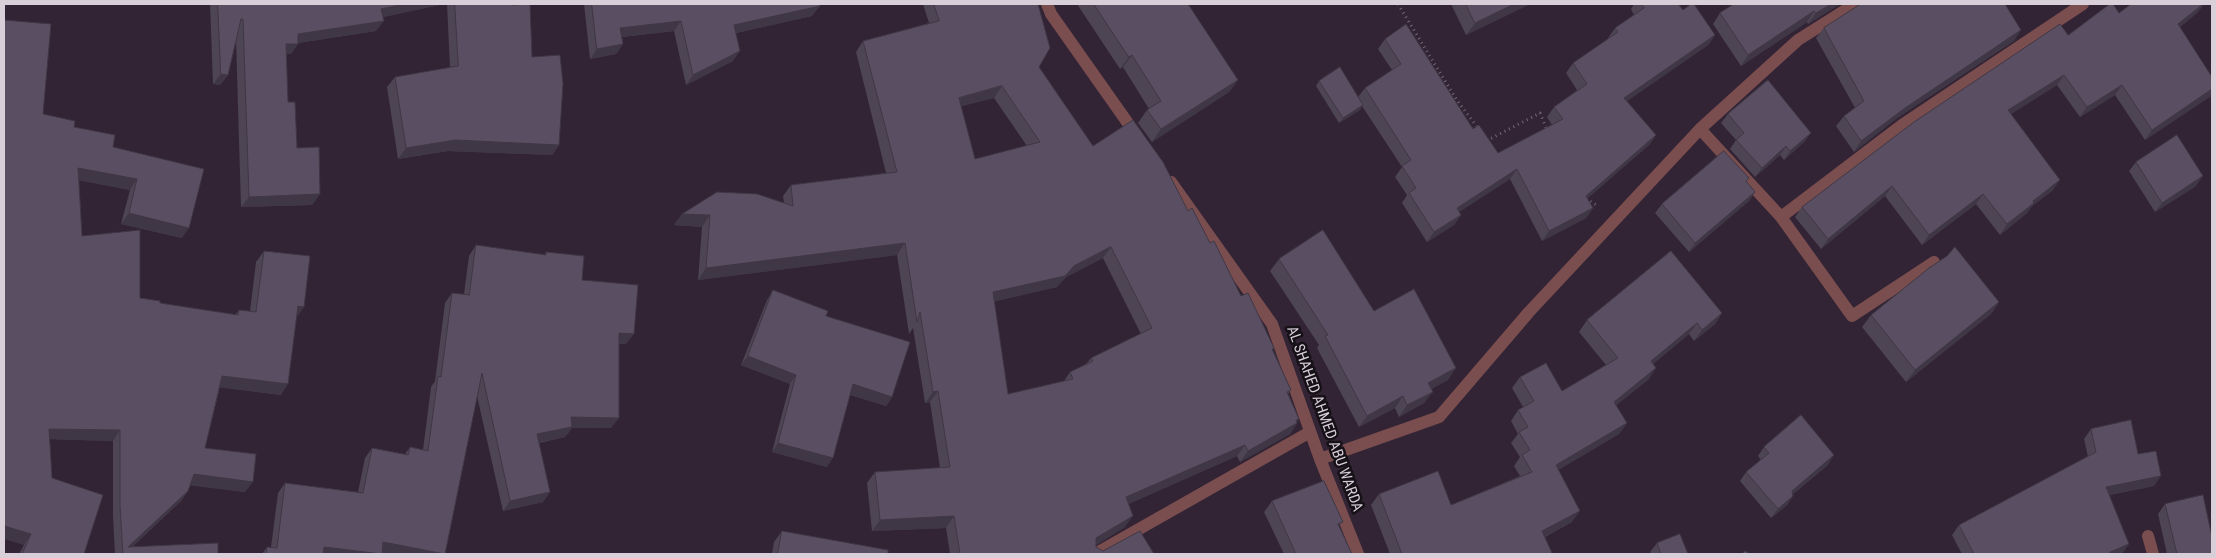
<!DOCTYPE html>
<style>
body{margin:0}
#map{position:relative;width:2216px;height:558px;overflow:hidden;background:#322434;font-family:"Roboto Condensed",sans-serif}
canvas{display:block}
.frame{position:absolute;inset:0;border:5px solid #d8cfd9;pointer-events:none}
</style>
<div id="map">
<canvas width="2216" height="558"></canvas>
<div class="frame"></div>
</div>
<script>
const c = document.querySelector('canvas').getContext('2d');
c.lineJoin = 'round';
function stroke(path, color, width, dash) { c.strokeStyle = color; c.lineWidth = width; c.lineCap = dash ? 'butt' : 'round'; c.setLineDash(dash || []); c.stroke(path); }
function fillPath(path, color) { c.fillStyle = color; c.fill(path, 'evenodd'); }
function label(font, color, halo, rows, align = 'center') {
  c.font = font + ' "Roboto Condensed",sans-serif'; c.lineWidth = 5; c.setLineDash([]); c.textBaseline = 'middle'; c.strokeStyle = halo; c.fillStyle = color; for (const [text, x, y, turn = 0] of rows) {
    c.save(); c.translate(x, y); c.rotate((+turn || 0) * Math.PI / 180); c.textAlign = isNaN(turn) ? turn : align; if (halo) c.strokeText(text, 0, 0); c.fillText(text, 0, 0); c.restore();
  }
}
stroke(new Path2D(`
 M 1398,4 L 1456,99 L 1478,128
 M 1487,139 L 1488,140 L 1540,113 L 1548,132
 M 1586,199 L 1598,206`), '#756976', 3, [1, 4]);
stroke(new Path2D(`
 M 1781,217 L 1852,316 L 1934,262
 M 2148,536 L 2153,554`), '#7a4e4f', 12);
stroke(new Path2D(`
 M 1047,4 L 1051,14 L 1137,136
 M 1700,129 L 1798,40 L 1855,4
 M 1171,182 L 1272,324 L 1320,459 L 1358,554
 M 1320,459 L 1439,417 L 1529,312 L 1700,129 L 1781,217 L 1902,125 L 2083,4
 M 1095,554 L 1310,432`), '#7a4e4f', 12);
fillPath(new Path2D(`
 M 210,4 L 444,4 L 383,17 L 376,31 L 298,43 L 291,54 L 286,54 L 288,102 L 297,148 L 320,194 L 312,205 L 241,207 L 236,40 L 228,75 L 220,85 L 213,84 Z
 M 447,4 L 512,4 L 532,57 L 559,145 L 552,155 L 448,151 L 398,159 L 387,87 L 395,77 L 450,68 Z
 M 584,4 L 819,4 L 812,16 L 736,33 L 733,61 L 686,85 L 674,31 L 622,37 L 623,44 L 616,54 L 590,59 Z
 M 923,4 L 1022,4 L 1039,67 L 1093,146 L 1188,211 L 1210,243 L 1241,296 L 1274,348 L 1273,350 L 1291,390 L 1288,394 L 1299,419 L 1297,422 L 1297,423 L 1290,434 L 1240,462 L 1237,456 L 1128,504 L 1125,527 L 1096,545 L 1096,547 L 1103,551 L 1154,554 L 950,554 L 946,528 L 872,531 L 867,483 L 875,472 L 940,468 L 930,402 L 925,403 L 913,328 L 909,334 L 897,255 L 698,280 L 702,227 L 674,225 L 682,214 L 784,203 L 783,196 L 791,185 L 886,173 L 856,52 L 863,41 L 929,23 ZM 994,98 L 1027,146 L 975,159 L 961,106 ZM 1103,258 L 1141,334 L 1091,358 L 1086,364 L 1070,372 L 1064,381 L 1008,394 L 994,301 L 1057,287 L 1066,277 Z
 M 1077,4 L 1188,4 L 1238,80 L 1229,92 L 1152,142 L 1138,123 L 1147,110 L 1149,109 L 1123,67 L 1120,69 Z
 M 1451,4 L 1530,4 L 1466,35 Z
 M 1634,4 L 1678,4 L 1683,10 L 1715,35 L 1708,45 L 1627,101 L 1656,135 L 1649,145 L 1587,198 L 1593,208 L 1586,218 L 1542,241 L 1510,179 L 1459,212 L 1461,215 L 1454,225 L 1427,242 L 1402,203 L 1407,195 L 1395,177 L 1402,167 L 1362,106 L 1360,110 L 1339,123 L 1316,86 L 1319,81 L 1358,97 L 1365,88 L 1392,70 L 1378,49 L 1385,39 L 1498,153 L 1552,125 L 1547,117 L 1554,107 L 1577,90 L 1566,73 L 1573,63 L 1608,39 L 1608,38 L 1615,28 L 1634,15 L 1631,9 Z
 M 1734,4 L 1840,4 L 1808,24 L 1807,22 L 1741,66 L 1713,24 L 1720,13 Z
 M 2204,4 L 2197,13 L 2180,27 L 2211,96 L 2145,140 L 2115,95 L 2080,117 L 2057,85 L 2011,114 L 2053,190 L 2032,206 L 2027,213 L 2000,235 L 1976,204 L 1922,245 L 1885,196 L 1821,249 L 1795,217 L 1802,207 L 2068,35 L 2119,13 Z
 M 1824,28 L 2014,41 L 1897,118 L 1854,152 L 1836,126 L 1844,116 L 1855,108 L 1816,38 Z
 M 43,114 L 74,127 L 113,147 L 182,238 L 121,224 L 130,190 L 79,180 L 82,236 L 140,298 L 160,303 L 235,315 L 239,310 L 250,311 L 256,262 L 264,251 L 296,317 L 281,395 L 220,387 L 205,448 L 245,492 L 190,485 L 188,491 L 181,501 L 132,547 L 218,554 L 115,554 L 113,517 L 113,441 L 50,439 L 52,478 L 84,554 L 19,554 L 24,545 Z
 M 1728,114 L 1811,133 L 1804,142 L 1784,160 L 1780,155 L 1755,177 L 1730,149 L 1736,140 L 1721,123 Z
 M 2136,162 L 2196,186 L 2155,212 L 2129,171 Z
 M 1747,182 L 1755,192 L 1749,201 L 1689,252 L 1655,213 L 1662,204 Z
 M 476,245 L 545,255 L 546,252 L 582,280 L 626,344 L 619,344 L 611,428 L 572,428 L 565,437 L 539,443 L 550,492 L 543,502 L 503,511 L 477,396 L 445,554 L 386,554 L 382,553 L 381,554 L 262,554 L 267,547 L 271,547 L 278,493 L 285,483 L 358,492 L 365,458 L 372,448 L 405,454 L 410,447 L 423,450 L 431,387 L 435,381 L 445,303 L 452,293 L 464,294 L 469,256 Z
 M 1279,259 L 1374,311 L 1448,380 L 1431,389 L 1424,403 L 1399,417 L 1395,408 L 1359,427 L 1317,348 L 1319,345 L 1270,271 Z
 M 773,290 L 826,316 L 892,397 L 886,406 L 850,395 L 827,467 L 772,452 L 790,384 L 741,365 L 767,300 Z
 M 1999,302 L 1991,314 L 1906,382 L 1862,327 L 1871,315 Z
 M 1722,313 L 1715,324 L 1694,341 L 1689,334 L 1653,364 L 1649,379 L 1616,405 L 1627,423 L 1619,434 L 1558,470 L 1572,522 L 1545,537 L 1551,554 L 1390,554 L 1371,505 L 1379,494 L 1451,505 L 1520,476 L 1514,466 L 1520,457 L 1511,443 L 1518,434 L 1511,421 L 1518,410 L 1523,407 L 1512,388 L 1520,377 L 1562,391 L 1606,365 L 1579,332 L 1587,320 Z
 M 2091,429 L 2138,454 L 2154,486 L 2110,495 L 2122,554 L 1962,554 L 1952,535 L 1959,525 L 2088,457 L 2084,439 Z
 M 1764,447 L 1828,465 L 1793,494 L 1793,496 L 1787,505 L 1771,518 L 1740,481 L 1746,472 L 1761,460 L 1758,456 Z
 M 1272,501 L 1339,527 L 1352,554 L 1284,554 L 1264,512 Z
 M 2165,504 L 2212,554 L 2167,554 L 2158,514 Z
 M 782,531 L 888,554 L 772,554 L 774,542 Z
 M 1657,543 L 1688,554 L 1651,554 L 1650,552 Z`), '#4d4454');
fillPath(new Path2D(`
 M 404,4 L 444,4 L 374,19 L 381,9 Z
 M 1514,4 L 1530,4 L 1466,35 L 1475,23 Z
 M 1831,4 L 1840,4 L 1808,24 L 1816,13 Z
 M 2204,4 L 2197,13 L 2171,34 L 2178,24 Z
 M 820,6 L 812,16 L 727,35 L 734,25 Z
 M 1814,11 L 1807,22 L 1741,66 L 1748,55 Z
 M 384,21 L 376,31 L 292,44 L 298,44 L 291,54 L 279,55 L 286,44 L 298,34 Z
 M 681,21 L 674,31 L 613,38 L 620,28 Z
 M 2021,30 L 2014,41 L 1897,118 L 1854,152 L 1861,141 L 1905,108 Z
 M 1715,35 L 1708,45 L 1617,108 L 1624,98 Z
 M 623,44 L 616,54 L 590,59 L 597,49 Z
 M 740,51 L 733,61 L 686,85 L 693,75 Z
 M 1132,55 L 1123,67 L 1120,69 L 1129,57 Z
 M 221,74 L 228,75 L 220,85 L 213,84 Z
 M 2064,75 L 2057,85 L 2001,120 L 2008,110 Z
 M 1238,80 L 1229,92 L 1152,142 L 1161,129 Z
 M 2122,85 L 2115,95 L 2080,117 L 2087,107 Z
 M 1002,86 L 994,98 L 951,109 L 959,98 Z
 M 2212,89 L 2212,94 L 2211,96 L 2145,140 L 2152,130 Z
 M 1363,105 L 1360,110 L 1339,123 L 1343,118 Z
 M 1811,133 L 1804,142 L 1784,160 L 1790,151 Z
 M 1656,135 L 1649,145 L 1579,206 L 1586,196 Z
 M 455,140 L 559,145 L 552,155 L 448,151 L 398,159 L 406,148 Z
 M 1786,146 L 1780,155 L 1755,177 L 1762,168 Z
 M 78,168 L 137,179 L 130,190 L 71,179 Z
 M 1517,169 L 1510,179 L 1450,218 L 1457,208 Z
 M 2203,176 L 2196,186 L 2155,212 L 2162,203 Z
 M 2060,180 L 2053,190 L 2032,206 L 2027,213 L 2000,235 L 2007,224 L 2033,201 Z
 M 1892,186 L 1885,196 L 1821,249 L 1828,239 Z
 M 1755,192 L 1749,201 L 1689,252 L 1695,243 Z
 M 320,194 L 312,205 L 241,207 L 249,197 Z
 M 1983,194 L 1976,204 L 1922,245 L 1929,235 Z
 M 1593,208 L 1586,218 L 1542,241 L 1549,231 Z
 M 129,213 L 189,228 L 182,238 L 121,224 Z
 M 682,214 L 710,215 L 702,227 L 674,225 Z
 M 1461,215 L 1454,225 L 1427,242 L 1434,232 Z
 M 905,243 L 897,255 L 698,280 L 706,268 Z
 M 1111,247 L 1103,258 L 1066,277 L 1057,287 L 985,304 L 993,292 Z
 M 1999,302 L 1991,314 L 1906,382 L 1915,370 Z
 M 298,306 L 304,307 L 297,317 Z
 M 1722,313 L 1715,324 L 1694,341 L 1702,330 Z
 M 1697,323 L 1689,334 L 1643,372 L 1651,361 Z
 M 619,333 L 634,334 L 626,344 L 612,343 Z
 M 748,356 L 796,375 L 790,384 L 741,365 Z
 M 1456,368 L 1448,380 L 1420,395 L 1428,383 Z
 M 1656,368 L 1649,379 L 1607,413 L 1614,402 Z
 M 222,376 L 288,384 L 281,395 L 215,387 Z
 M 853,384 L 892,397 L 886,406 L 847,394 Z
 M 938,391 L 930,402 L 925,403 L 933,392 Z
 M 1433,392 L 1424,403 L 1399,417 L 1407,405 Z
 M 1403,396 L 1395,408 L 1359,427 L 1367,416 Z
 M 571,417 L 619,418 L 611,428 L 572,428 L 565,437 L 530,444 L 537,434 Z
 M 1299,419 L 1295,424 L 1297,423 L 1290,434 L 1240,462 L 1248,451 Z
 M 1627,423 L 1619,434 L 1548,476 L 1556,465 Z
 M 49,429 L 120,430 L 113,441 L 42,439 Z
 M 778,443 L 833,458 L 827,467 L 772,452 Z
 M 1245,445 L 1237,456 L 1118,509 L 1126,497 Z
 M 1834,455 L 1828,465 L 1786,500 L 1792,491 Z
 M 194,474 L 253,482 L 245,492 L 186,485 Z
 M 2161,476 L 2154,486 L 2099,497 L 2106,487 Z
 M 188,491 L 181,501 L 125,554 L 128,547 Z
 M 550,492 L 543,502 L 503,511 L 510,501 Z
 M 1793,496 L 1787,505 L 1771,518 L 1778,509 Z
 M 1580,511 L 1572,522 L 1534,542 L 1542,531 Z
 M 954,516 L 946,528 L 872,531 L 880,520 Z
 M 1133,516 L 1125,527 L 1088,550 L 1096,538 Z
 M 4,526 L 31,534 L 24,545 L 4,539 Z
 M 383,542 L 445,554 L 386,554 L 376,552 Z
 M 2129,544 L 2122,554 L 2108,554 L 2110,552 Z
 M 324,547 L 382,554 L 319,554 Z`), '#3f3745');
const building = new Path2D(`
 M 218,4 L 404,4 L 381,9 L 384,21 L 298,34 L 298,44 L 286,44 L 288,102 L 295,102 L 297,148 L 319,147 L 320,194 L 249,197 L 243,19 L 241,19 L 228,75 L 221,74 Z
 M 455,4 L 512,4 L 512,5 L 530,4 L 532,57 L 560,55 L 563,84 L 559,145 L 455,140 L 406,148 L 395,77 L 458,66 Z
 M 592,4 L 819,4 L 820,6 L 734,25 L 740,51 L 693,75 L 681,21 L 620,28 L 623,44 L 597,49 Z
 M 934,4 L 1038,4 L 1050,48 L 1039,67 L 1093,146 L 1133,120 L 1163,162 L 1188,211 L 1192,208 L 1210,243 L 1214,241 L 1241,296 L 1248,293 L 1274,348 L 1272,349 L 1291,390 L 1287,392 L 1299,419 L 1296,420 L 1297,423 L 1248,451 L 1245,445 L 1126,497 L 1133,516 L 1096,538 L 1096,547 L 1103,551 L 1140,531 L 1154,554 L 960,554 L 954,516 L 880,520 L 875,472 L 950,467 L 938,391 L 933,392 L 920,312 L 917,322 L 905,243 L 706,268 L 710,215 L 682,214 L 717,192 L 757,194 L 793,206 L 791,185 L 897,172 L 863,41 L 939,21 ZM 1002,86 L 1040,142 L 975,159 L 959,98 ZM 1111,247 L 1152,328 L 1091,358 L 1093,361 L 1070,372 L 1073,379 L 1008,394 L 993,292 L 1065,276 L 1074,266 Z
 M 1094,4 L 1188,4 L 1238,80 L 1161,129 L 1147,110 L 1161,101 L 1132,55 L 1129,57 Z
 M 1466,4 L 1514,4 L 1475,23 Z
 M 1641,4 L 1678,4 L 1683,10 L 1691,4 L 1694,4 L 1715,35 L 1624,98 L 1656,135 L 1586,196 L 1593,208 L 1549,231 L 1517,169 L 1457,208 L 1461,215 L 1434,232 L 1409,193 L 1416,188 L 1402,166 L 1411,160 L 1365,88 L 1401,64 L 1385,39 L 1406,24 L 1473,129 L 1479,125 L 1498,153 L 1563,119 L 1554,107 L 1587,84 L 1573,63 L 1618,32 L 1615,28 L 1644,8 Z
 M 1734,4 L 1831,4 L 1816,13 L 1814,11 L 1748,55 L 1720,13 Z
 M 1861,4 L 2005,4 L 2021,30 L 1905,108 L 1861,141 L 1844,116 L 1864,101 L 1824,28 Z
 M 2110,4 L 2113,4 L 2119,13 L 2131,4 L 2203,4 L 2178,24 L 2212,77 L 2212,89 L 2152,130 L 2122,85 L 2087,107 L 2064,75 L 2008,110 L 2060,180 L 2033,201 L 2034,203 L 2007,224 L 1983,194 L 1929,235 L 1892,186 L 1828,239 L 1802,207 L 1914,122 L 2060,24 L 2068,35 Z
 M 4,20 L 51,24 L 43,114 L 75,121 L 74,127 L 115,135 L 113,147 L 204,169 L 189,228 L 129,213 L 137,179 L 78,168 L 82,236 L 140,230 L 140,298 L 160,301 L 160,303 L 238,315 L 239,310 L 256,312 L 264,251 L 310,256 L 304,307 L 298,306 L 288,384 L 222,376 L 205,448 L 256,454 L 253,482 L 194,474 L 188,491 L 128,547 L 218,543 L 218,554 L 123,554 L 120,506 L 120,430 L 49,429 L 52,478 L 103,495 L 84,554 L 22,554 L 31,534 L 4,526 Z
 M 1340,67 L 1363,105 L 1343,118 L 1319,81 Z
 M 1768,80 L 1811,133 L 1790,151 L 1786,146 L 1762,168 L 1736,140 L 1744,133 L 1728,114 Z
 M 2177,135 L 2203,176 L 2162,203 L 2136,162 Z
 M 1724,151 L 1749,178 L 1746,181 L 1755,192 L 1695,243 L 1662,204 Z
 M 1323,230 L 1374,311 L 1414,289 L 1456,368 L 1428,383 L 1433,392 L 1407,405 L 1403,396 L 1367,416 L 1325,336 L 1328,335 L 1279,259 Z
 M 476,245 L 546,255 L 546,252 L 584,256 L 582,280 L 638,285 L 634,334 L 619,333 L 619,418 L 571,417 L 572,427 L 537,434 L 550,492 L 510,501 L 482,373 L 445,554 L 383,542 L 382,554 L 324,547 L 323,554 L 266,554 L 267,547 L 277,548 L 285,483 L 363,493 L 372,448 L 408,455 L 410,447 L 428,451 L 438,376 L 441,377 L 452,293 L 469,295 Z
 M 1955,247 L 1999,302 L 1915,370 L 1871,315 L 1929,268 L 1947,256 Z
 M 1671,251 L 1722,313 L 1702,330 L 1697,323 L 1651,361 L 1656,368 L 1614,402 L 1627,423 L 1556,465 L 1580,511 L 1542,531 L 1552,553 L 1549,554 L 1402,554 L 1379,494 L 1438,471 L 1451,505 L 1532,472 L 1522,455 L 1530,450 L 1519,432 L 1528,427 L 1518,410 L 1534,401 L 1520,377 L 1546,363 L 1562,391 L 1618,358 L 1587,320 Z
 M 773,290 L 828,311 L 826,316 L 910,342 L 892,397 L 853,384 L 833,458 L 778,443 L 796,375 L 748,356 Z
 M 1801,415 L 1834,455 L 1792,491 L 1793,496 L 1778,509 L 1746,472 L 1769,453 L 1764,447 Z
 M 2131,420 L 2138,454 L 2156,451 L 2161,476 L 2106,487 L 2129,544 L 2110,552 L 2110,554 L 1974,554 L 1959,525 L 2096,452 L 2091,429 Z
 M 1324,481 L 1343,522 L 1338,524 L 1352,554 L 1296,554 L 1272,501 Z
 M 2203,495 L 2212,537 L 2212,554 L 2177,554 L 2165,504 Z
 M 782,531 L 888,550 L 888,554 L 778,554 Z
 M 1680,534 L 1688,554 L 1661,554 L 1657,543 Z
 M 1745,551 L 1750,554 L 1742,554 Z`);
fillPath(building, '#5a4f62');
stroke(building, '#3f3745', 1);
label('15px', '#d8cfd9', '#161017', [
 ["AL SHAHED AHMED ABU WARDA",1324,419,70]
]);
</script>
